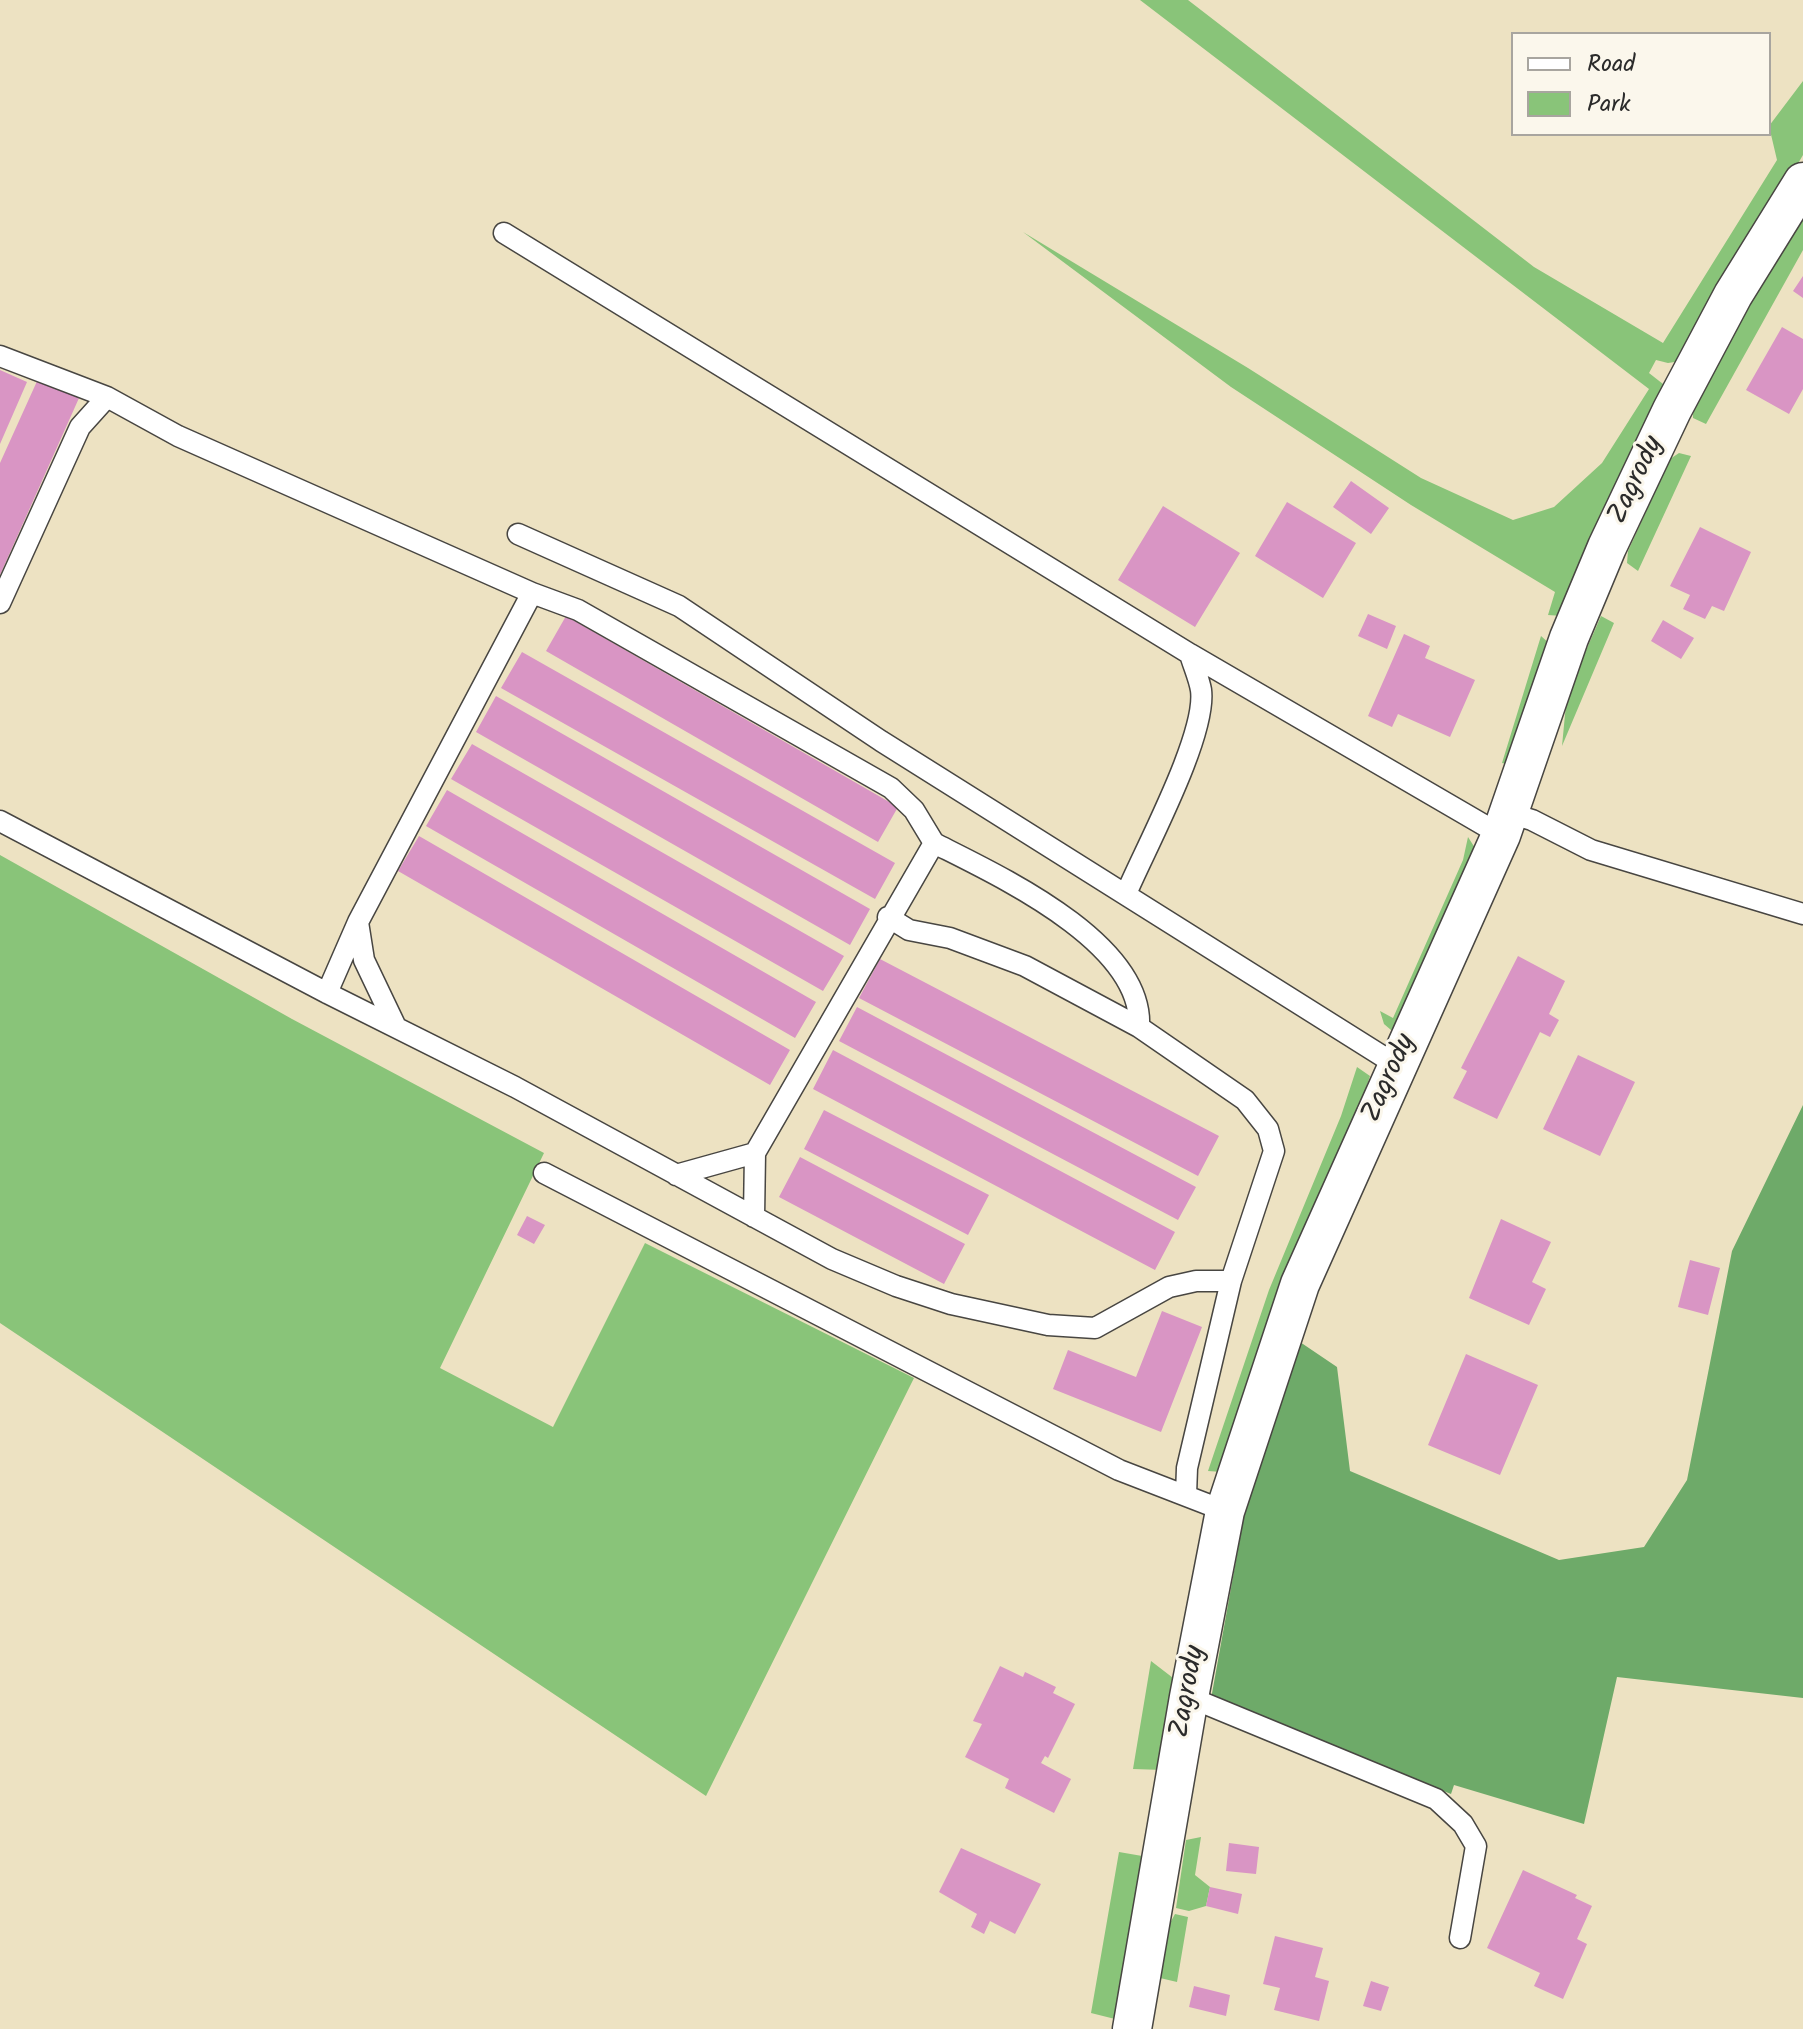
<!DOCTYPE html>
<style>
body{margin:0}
#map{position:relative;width:1803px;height:2029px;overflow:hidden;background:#ede2c2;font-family:Kalam,sans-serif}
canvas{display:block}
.legend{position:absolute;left:1511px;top:32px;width:260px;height:104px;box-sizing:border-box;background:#fbf7ec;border:2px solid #a8a59f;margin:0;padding:10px 14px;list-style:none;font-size:24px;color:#2b2b2b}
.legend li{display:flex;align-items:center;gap:16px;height:40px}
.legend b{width:40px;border:2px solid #a8a59f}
</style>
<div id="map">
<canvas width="1803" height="2029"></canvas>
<ul class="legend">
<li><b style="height:10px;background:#fff"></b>Road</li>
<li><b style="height:22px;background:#89c479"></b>Park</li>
</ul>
</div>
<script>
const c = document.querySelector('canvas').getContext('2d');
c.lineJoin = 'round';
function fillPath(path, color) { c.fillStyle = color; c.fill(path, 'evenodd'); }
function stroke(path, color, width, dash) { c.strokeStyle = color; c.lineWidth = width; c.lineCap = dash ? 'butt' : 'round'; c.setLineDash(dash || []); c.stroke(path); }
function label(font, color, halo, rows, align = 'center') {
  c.font = font + ' Kalam,sans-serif'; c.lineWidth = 6; c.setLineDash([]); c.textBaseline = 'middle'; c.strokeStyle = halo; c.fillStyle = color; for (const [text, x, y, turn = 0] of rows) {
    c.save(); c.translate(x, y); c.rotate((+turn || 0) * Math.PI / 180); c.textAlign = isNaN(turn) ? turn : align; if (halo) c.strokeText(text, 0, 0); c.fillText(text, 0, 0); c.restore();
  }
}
fillPath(new Path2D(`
 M 1140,0 L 1188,0 L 1534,267 L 1663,343 L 1777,160 L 1769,126 L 1803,81 L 1803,155 L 1681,361 L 1668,363 L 1656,360 L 1649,373 L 1663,384 L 1664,393 L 1562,616 L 1548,615 L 1555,592 L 1411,505 L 1231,387 L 1023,232 L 1248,368 L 1421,478 L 1513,520 L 1554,507 L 1602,463 L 1649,389 Z
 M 1803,210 L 1803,250 L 1706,424 L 1693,418 C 1692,386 1782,246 1803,210 Z
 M 1679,453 L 1691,456 L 1638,571 L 1627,563 L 1628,551 L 1670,459 Z
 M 1601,616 L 1614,623 L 1562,746 L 1567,694 Z
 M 1541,636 L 1551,645 L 1510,765 L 1502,763 Z
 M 1468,837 L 1475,848 L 1398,1029 L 1391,1030 L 1384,1024 L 1380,1011 L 1393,1018 L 1463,860 Z
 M 0,855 L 292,1019 L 544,1153 L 440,1368 L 553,1427 L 645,1243 L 914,1378 L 706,1796 L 0,1323 Z
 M 1357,1067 L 1370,1076 L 1352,1130 L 1222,1472 L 1208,1471 L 1269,1290 L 1341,1116 Z
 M 1151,1661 L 1177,1681 L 1164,1770 L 1133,1769 Z
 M 1201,1837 L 1195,1875 L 1210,1887 L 1206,1906 L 1189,1911 L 1176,1908 L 1186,1840 Z
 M 1119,1852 L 1148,1857 L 1119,2020 L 1091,2013 Z
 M 1175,1914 L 1188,1917 L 1177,1982 L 1160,1978 L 1169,1925 Z`), '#89c479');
fillPath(new Path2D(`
 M 1803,1105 L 1803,1698 L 1617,1677 L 1584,1824 L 1454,1785 L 1451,1794 L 1211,1699 L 1244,1516 L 1266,1437 L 1300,1342 L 1337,1367 L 1350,1471 L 1559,1560 L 1644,1547 L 1687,1480 L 1732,1251 Z`), '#6eaa69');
fillPath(new Path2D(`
 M 1803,276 L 1803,298 L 1793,291 Z
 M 1782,327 L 1803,339 L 1803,389 L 1789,414 L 1746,390 Z
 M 0,370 L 27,382 L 0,444 Z
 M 38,379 L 79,398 L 0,575 L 0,463 Z
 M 1351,481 L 1389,508 L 1371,534 L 1333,507 Z
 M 1287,502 L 1356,543 L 1323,598 L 1255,556 Z
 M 1163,506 L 1240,553 L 1195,627 L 1118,580 Z
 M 1700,527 L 1751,552 L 1724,611 L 1712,606 L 1705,619 L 1683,609 L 1690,595 L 1670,586 Z
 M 1368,614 L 1396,626 L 1387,649 L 1358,636 Z
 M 566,616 L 898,807 L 878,842 L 546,651 Z
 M 1663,620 L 1694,638 L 1681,659 L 1651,641 Z
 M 1404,634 L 1430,646 L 1425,658 L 1475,680 L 1450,737 L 1398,714 L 1392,727 L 1368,716 Z
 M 522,652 L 895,863 L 875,899 L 501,688 Z
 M 496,696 L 870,909 L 850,945 L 476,732 Z
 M 472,744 L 844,956 L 823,991 L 451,779 Z
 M 447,790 L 816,1002 L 795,1038 L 426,826 Z
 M 419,836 L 790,1050 L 770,1085 L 398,871 Z
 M 1518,956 L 1565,981 L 1549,1014 L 1559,1020 L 1550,1037 L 1540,1032 L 1497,1119 L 1453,1098 L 1467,1071 L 1461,1068 Z
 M 880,959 L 1219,1136 L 1198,1176 L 859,998 Z
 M 857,1007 L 1196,1187 L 1178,1220 L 839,1041 Z
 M 833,1050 L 1175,1232 L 1155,1270 L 813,1089 Z
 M 1578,1055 L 1635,1082 L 1600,1156 L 1543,1129 Z
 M 824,1110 L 989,1195 L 968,1235 L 804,1149 Z
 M 800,1157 L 965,1244 L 944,1284 L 779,1197 Z
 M 527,1216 L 545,1225 L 534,1244 L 517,1235 Z
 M 1501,1219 L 1551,1242 L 1532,1282 L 1546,1289 L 1529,1325 L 1469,1298 Z
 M 1690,1260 L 1720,1268 L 1708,1315 L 1678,1307 Z
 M 1162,1311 L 1202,1327 L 1161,1432 L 1053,1389 L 1068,1350 L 1136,1377 Z
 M 1466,1354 L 1538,1385 L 1500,1475 L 1428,1445 Z
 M 1000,1666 L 1023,1677 L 1025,1672 L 1056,1687 L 1053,1693 L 1075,1704 L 1048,1758 L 1045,1756 L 1041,1763 L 1071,1779 L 1054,1813 L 1005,1788 L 1009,1779 L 965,1757 L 982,1724 L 973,1721 Z
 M 1229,1843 L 1259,1847 L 1256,1874 L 1226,1871 Z
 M 961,1848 L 1041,1884 L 1015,1934 L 990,1921 L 984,1934 L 971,1927 L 977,1914 L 939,1892 Z
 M 1523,1870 L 1577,1895 L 1575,1898 L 1592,1906 L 1577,1939 L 1587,1944 L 1563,1999 L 1534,1986 L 1540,1973 L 1487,1948 Z
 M 1210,1887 L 1242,1894 L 1238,1914 L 1206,1906 Z
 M 1275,1936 L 1323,1948 L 1315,1977 L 1329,1981 L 1319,2021 L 1274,2010 L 1280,1988 L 1263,1984 Z
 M 1371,1981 L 1389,1987 L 1381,2011 L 1363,2006 Z
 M 1194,1986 L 1230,1995 L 1226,2016 L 1189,2007 Z`), '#d995c4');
const lane = new Path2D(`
 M 504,233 L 1190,654 L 1501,835
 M 0,356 L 107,397 L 178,436 L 532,593 L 578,610 L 891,788 L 914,810 L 934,843 L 755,1153 L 754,1217
 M 518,534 L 679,606 L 881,741 L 1398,1066
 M 0,603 L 80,427 L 107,397
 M 1509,813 L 1532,820 L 1591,850 L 1803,914
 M 0,821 L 327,993 L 515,1087 L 832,1259 L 896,1286 L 951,1304 L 1048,1325 L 1095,1328 L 1169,1287 L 1196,1281 L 1231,1281
 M 934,843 C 997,875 1144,942 1139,1027
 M 1126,894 C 1145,849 1207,735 1201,690 C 1199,678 1193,665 1190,654
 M 888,917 L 909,930 L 950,938 L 1025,966 L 1139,1027 L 1245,1100 L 1268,1129 L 1274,1151 L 1231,1281 L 1187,1468 L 1186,1495
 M 327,993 L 358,922
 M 396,1027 L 364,960 L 358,922 L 532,593
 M 544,1173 L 1119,1470 L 1225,1511
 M 676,1175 L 755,1153
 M 1189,1697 L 1436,1799 L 1463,1824 L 1476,1846 L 1460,1938`);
const street = new Path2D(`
 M 1132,2029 L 1189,1697 L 1225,1511 L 1300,1284 L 1501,835 L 1569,638 L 1607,547 L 1672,410 L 1733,295 L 1803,182`);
stroke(lane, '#484642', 23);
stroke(street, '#484642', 41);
stroke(lane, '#fff', 20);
stroke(street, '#fff', 38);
label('28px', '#2b2b2b', '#fbf7ec', [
 ["Zagrody",1638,481,-65],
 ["Zagrody",1391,1079,-66],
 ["Zagrody",1190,1692,-80]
]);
</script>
